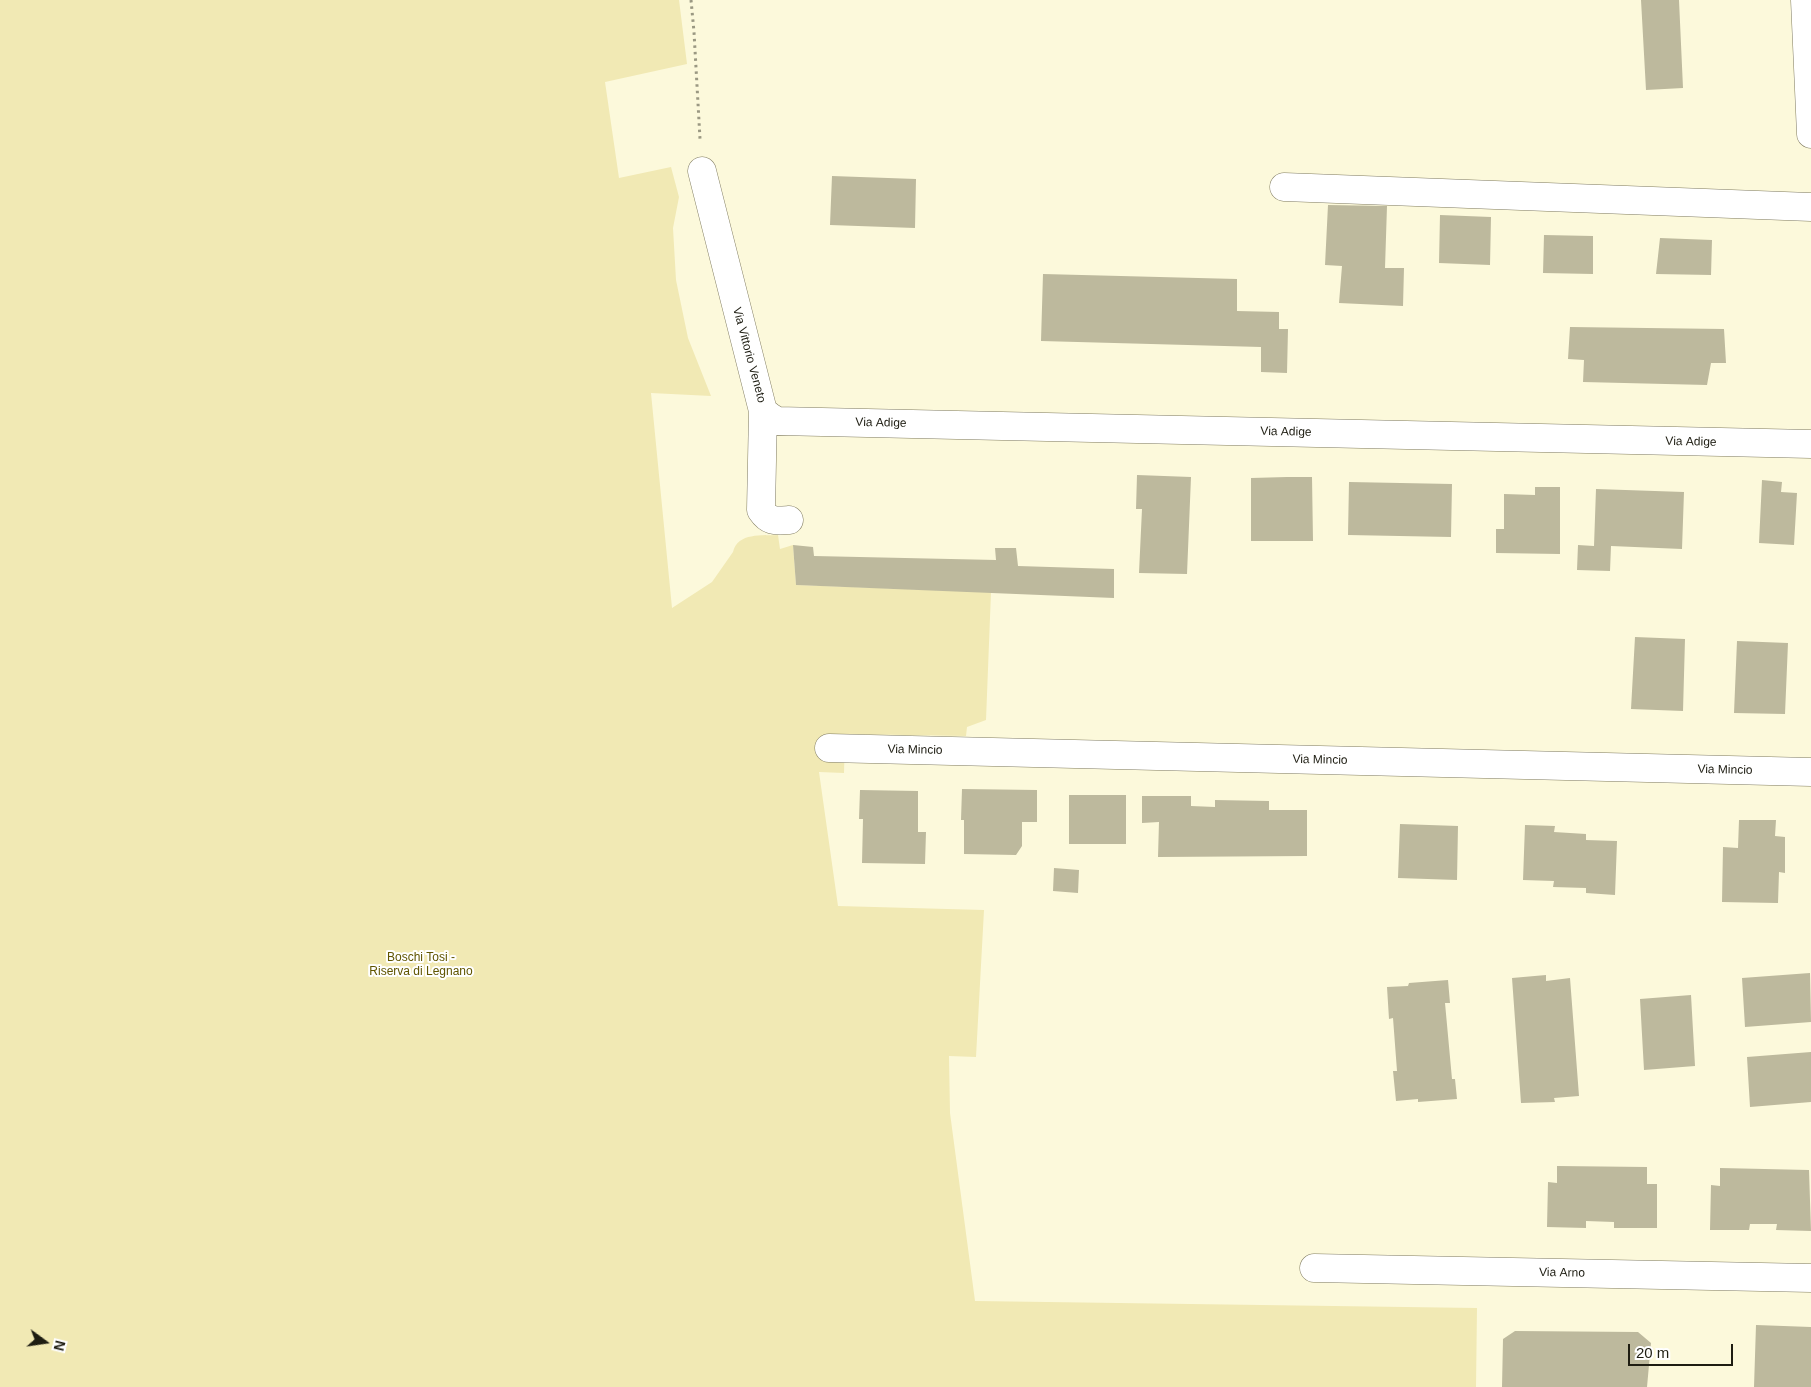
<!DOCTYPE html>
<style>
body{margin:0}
#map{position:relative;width:1811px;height:1387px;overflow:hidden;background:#fcf9db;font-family:Arial,sans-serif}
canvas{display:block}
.north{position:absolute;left:20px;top:1317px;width:50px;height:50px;-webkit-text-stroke:4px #fff;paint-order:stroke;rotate:104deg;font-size:14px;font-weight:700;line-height:20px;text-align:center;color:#1e1d12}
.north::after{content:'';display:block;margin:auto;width:18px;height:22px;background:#1e1d12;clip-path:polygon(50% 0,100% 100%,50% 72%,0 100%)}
.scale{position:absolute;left:1628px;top:1344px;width:105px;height:22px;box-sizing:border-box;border:2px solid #1e1d12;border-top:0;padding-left:6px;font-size:15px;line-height:18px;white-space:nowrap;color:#1e1d12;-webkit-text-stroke:4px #fff;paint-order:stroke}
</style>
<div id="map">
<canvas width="1811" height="1387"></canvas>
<div class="north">N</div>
<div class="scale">20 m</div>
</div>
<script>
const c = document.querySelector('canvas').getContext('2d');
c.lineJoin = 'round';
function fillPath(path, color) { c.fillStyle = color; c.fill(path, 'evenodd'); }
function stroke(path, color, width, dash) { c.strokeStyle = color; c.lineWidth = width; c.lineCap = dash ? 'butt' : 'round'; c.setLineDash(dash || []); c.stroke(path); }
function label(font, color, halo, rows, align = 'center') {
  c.font = font + ' Arial,sans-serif'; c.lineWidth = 4; c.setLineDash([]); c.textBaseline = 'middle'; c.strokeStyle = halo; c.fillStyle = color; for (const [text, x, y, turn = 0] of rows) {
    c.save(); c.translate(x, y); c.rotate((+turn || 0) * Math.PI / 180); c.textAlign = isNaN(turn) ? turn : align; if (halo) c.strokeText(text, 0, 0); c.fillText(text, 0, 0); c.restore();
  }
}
fillPath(new Path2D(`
 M 0,0 L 679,0 L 687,64 L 605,82 L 619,178 L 671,167 L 679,197 L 673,228 L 676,280 L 688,338 L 711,396 L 651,393 L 672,608 L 712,582 L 733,552 C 738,532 762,536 778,535 L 780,549 L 793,545 L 796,585 L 991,592 L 986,720 L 967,727 L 966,736 L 845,734 L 844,773 L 819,772 L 838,906 L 984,910 L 976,1057 L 949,1056 L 950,1113 L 975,1301 L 1477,1308 L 1476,1387 L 0,1387 Z`), '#f1e9b4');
fillPath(new Path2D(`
 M 1641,0 L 1679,0 L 1683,88 L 1646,90 Z
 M 832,176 L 916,179 L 915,228 L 830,225 Z
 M 1328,205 L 1387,206 L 1385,268 L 1404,268 L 1403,306 L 1339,303 L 1342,266 L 1325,265 Z
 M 1440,215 L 1491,217 L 1490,265 L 1439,263 Z
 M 1544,235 L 1593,236 L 1593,274 L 1543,273 Z
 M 1660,238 L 1712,240 L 1711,275 L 1656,274 Z
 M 1043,274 L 1237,279 L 1237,311 L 1279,312 L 1279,329 L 1288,329 L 1287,373 L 1261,372 L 1261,347 L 1041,341 Z
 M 1570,327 L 1724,329 L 1726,363 L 1711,363 L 1707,385 L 1583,382 L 1584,360 L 1568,359 Z
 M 1137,475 L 1191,477 L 1187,574 L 1139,573 L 1142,509 L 1136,509 Z
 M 1287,477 L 1312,477 L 1313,541 L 1251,541 L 1251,478 Z
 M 1762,480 L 1782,482 L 1781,492 L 1797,493 L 1794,545 L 1759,543 Z
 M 1349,482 L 1452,484 L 1451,537 L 1348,535 Z
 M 1535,487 L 1560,487 L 1560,554 L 1496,553 L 1496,529 L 1504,529 L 1504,494 L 1535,495 Z
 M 1596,489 L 1684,492 L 1682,549 L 1611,546 L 1610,571 L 1577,570 L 1578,545 L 1594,546 Z
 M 793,545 L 813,547 L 814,556 L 996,560 L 995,548 L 1016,548 L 1018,566 L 1114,569 L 1114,598 L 796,585 Z
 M 1635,637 L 1685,639 L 1683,711 L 1631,709 Z
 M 1737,641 L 1788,643 L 1785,714 L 1734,713 Z
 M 962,789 L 1037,790 L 1037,822 L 1022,822 L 1022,846 L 1016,855 L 964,854 L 964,820 L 961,820 Z
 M 860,790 L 918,791 L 918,832 L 926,832 L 925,864 L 862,863 L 863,819 L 859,819 Z
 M 1069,795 L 1126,795 L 1126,844 L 1069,844 Z
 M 1142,796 L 1191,796 L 1191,806 L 1215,807 L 1215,800 L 1269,801 L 1269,810 L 1307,810 L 1307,856 L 1158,857 L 1159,822 L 1142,823 Z
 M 1739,820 L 1776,820 L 1775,836 L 1785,837 L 1785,873 L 1779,872 L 1778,903 L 1722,902 L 1723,847 L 1738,848 Z
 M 1400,824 L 1458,826 L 1457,880 L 1398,878 Z
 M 1525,825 L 1555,826 L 1554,832 L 1586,834 L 1586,840 L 1617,841 L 1615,895 L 1586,893 L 1586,888 L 1553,887 L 1554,881 L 1523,880 Z
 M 1054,868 L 1079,870 L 1078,893 L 1053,891 Z
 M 1810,973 L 1811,1022 L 1745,1027 L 1742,978 Z
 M 1546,975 L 1546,981 L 1570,978 L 1579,1096 L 1554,1098 L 1555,1102 L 1521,1103 L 1512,978 Z
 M 1448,980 L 1450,1003 L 1445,1003 L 1452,1079 L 1455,1079 L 1457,1099 L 1418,1102 L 1418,1099 L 1396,1101 L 1393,1071 L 1397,1071 L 1393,1018 L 1389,1019 L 1387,987 L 1408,986 L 1409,983 Z
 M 1691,995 L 1695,1066 L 1644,1070 L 1640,999 Z
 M 1811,1052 L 1811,1102 L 1750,1107 L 1747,1057 Z
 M 1557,1166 L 1647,1167 L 1647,1184 L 1657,1184 L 1657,1228 L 1614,1228 L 1614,1222 L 1586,1221 L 1586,1228 L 1547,1227 L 1548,1182 L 1557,1183 Z
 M 1720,1168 L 1809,1170 L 1811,1231 L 1776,1230 L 1777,1224 L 1750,1224 L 1749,1230 L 1710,1230 L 1711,1185 L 1720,1186 Z
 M 1756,1325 L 1811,1327 L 1811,1387 L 1754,1387 Z
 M 1515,1331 L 1638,1332 L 1651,1343 L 1647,1387 L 1502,1387 L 1503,1339 Z`), '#bdb99d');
const minor = new Path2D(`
 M 1805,0 L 1811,134
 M 702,171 L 763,411 L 761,510 C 769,522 775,521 789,520
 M 1284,187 L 1811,207
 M 763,411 L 769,416 L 777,421 L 1811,444
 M 829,748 L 1811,772
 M 1314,1268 L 1811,1278`);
stroke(minor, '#807c61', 29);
stroke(new Path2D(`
 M 691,0 L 694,32 L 700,139`), '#9a9882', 3, [2.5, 4]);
stroke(minor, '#fff', 28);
label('12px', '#1e1d12', '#fff', [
 ["Via Vittorio Veneto",749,355,75],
 ["Via Adige",881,423,1],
 ["Via Adige",1286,432,1],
 ["Via Adige",1691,442,1],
 ["Via Mincio",915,750,1],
 ["Via Mincio",1320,760,1],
 ["Via Mincio",1725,770,1],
 ["Via Arno",1562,1273,1]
]);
label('12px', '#605500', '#fff', [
 ["Boschi Tosi -",421,958],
 ["Riserva di Legnano",421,972]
]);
</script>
